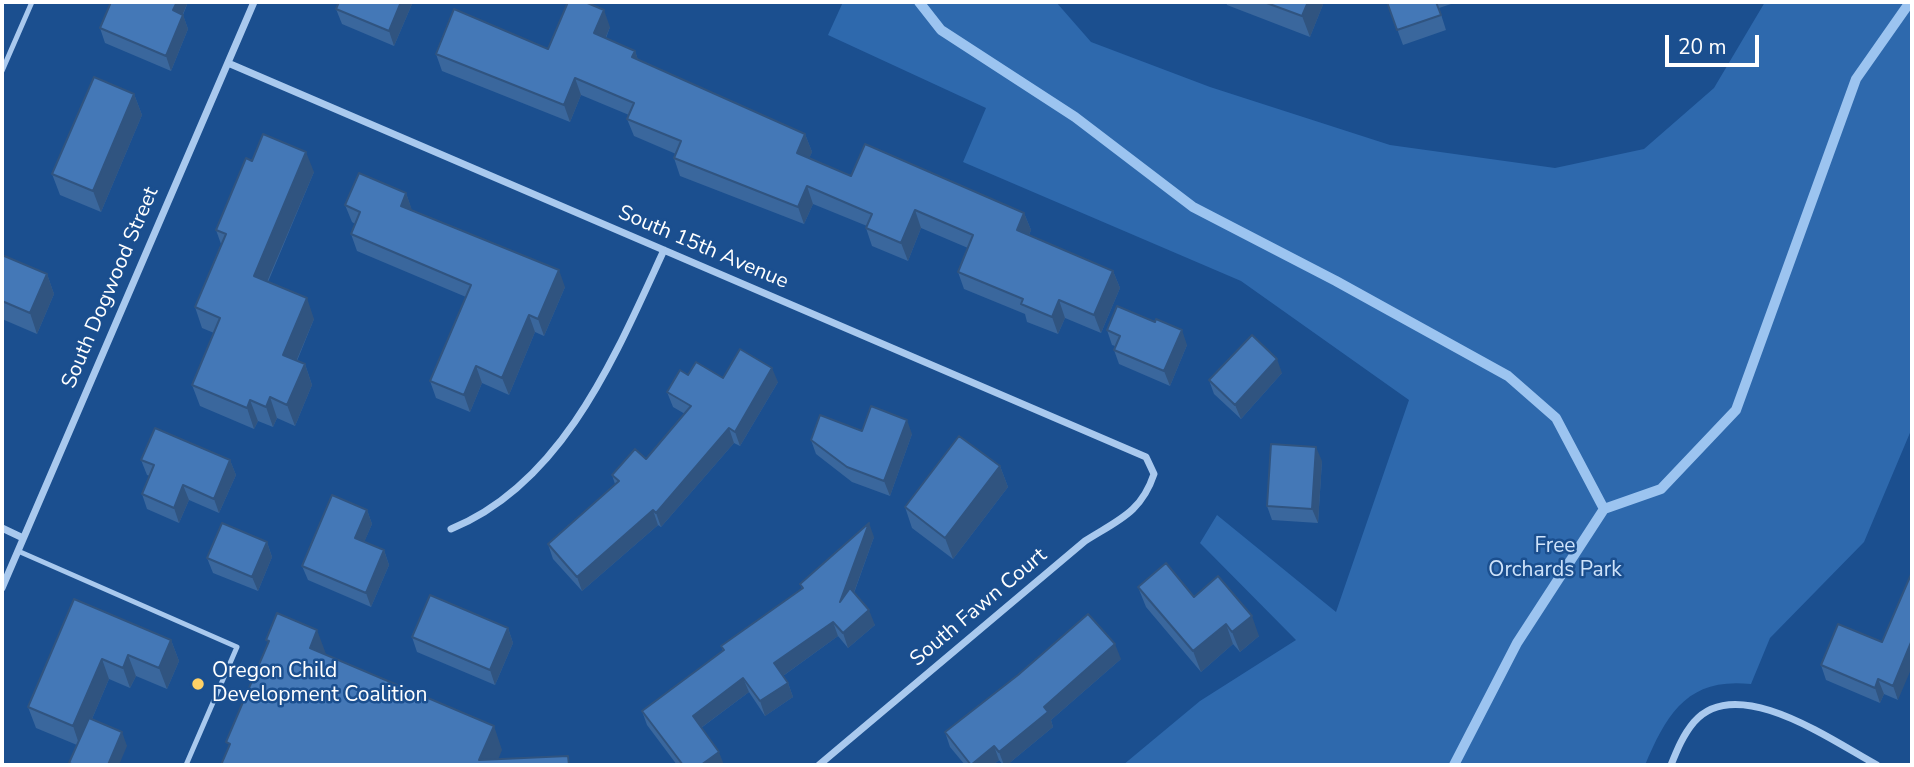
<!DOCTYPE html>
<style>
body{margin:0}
#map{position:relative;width:1914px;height:767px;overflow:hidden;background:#1b4f8f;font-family:"Nunito Sans",sans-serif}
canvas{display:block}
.frame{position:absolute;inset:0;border:4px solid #fff;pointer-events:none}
.scale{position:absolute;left:1665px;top:35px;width:94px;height:32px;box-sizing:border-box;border:4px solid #fff;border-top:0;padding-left:9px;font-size:21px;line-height:24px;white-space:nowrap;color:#fff;-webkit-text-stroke:5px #1b4f8f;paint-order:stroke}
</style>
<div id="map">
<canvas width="1914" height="767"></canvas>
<div class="frame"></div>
<div class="scale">20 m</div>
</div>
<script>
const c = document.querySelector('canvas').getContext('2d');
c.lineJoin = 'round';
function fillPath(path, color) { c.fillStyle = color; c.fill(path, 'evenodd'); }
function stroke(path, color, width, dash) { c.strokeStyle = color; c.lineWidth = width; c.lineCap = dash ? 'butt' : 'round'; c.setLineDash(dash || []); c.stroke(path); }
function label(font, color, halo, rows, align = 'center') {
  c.font = font + ' "Nunito Sans",sans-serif'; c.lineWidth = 5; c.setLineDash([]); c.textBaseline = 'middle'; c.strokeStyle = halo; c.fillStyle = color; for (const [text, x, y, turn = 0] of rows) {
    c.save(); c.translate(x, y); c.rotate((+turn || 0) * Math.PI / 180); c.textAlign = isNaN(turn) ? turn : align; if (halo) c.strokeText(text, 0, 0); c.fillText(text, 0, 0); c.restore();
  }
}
fillPath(new Path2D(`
 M 843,2 L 1056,2 L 1091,42 L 1210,87 L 1390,145 L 1555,168 L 1644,149 L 1714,88 L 1765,2 L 1912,2 L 1912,428 L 1864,542 L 1770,638 L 1751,684 C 1688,677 1667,713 1645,765 L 1123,765 L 1200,701 L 1296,640 L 1200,543 L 1217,515 L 1336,612 L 1409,400 L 1241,281 L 963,162 L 986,108 L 828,35 Z`), '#2e69ad');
stroke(new Path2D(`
 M 919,2 L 941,30 L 1075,117 L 1193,207 L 1336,281 L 1508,376 L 1556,418 L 1604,509
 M 1454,765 L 1517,643 L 1604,509 L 1661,489 L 1736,410 L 1856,79 L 1910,2`), '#9cc4f0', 10);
stroke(new Path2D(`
 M 2,71 L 32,2
 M 18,551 L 237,647 L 186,765`), '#a9c9ee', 5);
stroke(new Path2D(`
 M 228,63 L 1146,457 L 1154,474 C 1141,513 1118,520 1085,541 L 819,765
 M 2,528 L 23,538
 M 451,529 C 564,483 616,354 664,250
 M 2,588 L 254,2
 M 1671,765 C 1677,750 1683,735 1694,722 C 1737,672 1834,742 1877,765`), '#a9c9ee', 7);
fillPath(new Path2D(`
 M 111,2 L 188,2 L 183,15 L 188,29 L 171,71 L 105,43 L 100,28 Z
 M 1226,2 L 1324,2 L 1310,37 L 1227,5 Z
 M 1387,2 L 1457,2 L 1439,8 L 1446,30 L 1403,45 Z
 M 412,4 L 394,46 L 342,24 L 336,9 Z
 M 610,27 L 606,38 L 635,51 L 638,60 L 805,134 L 812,152 L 809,158 L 851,176 L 1024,213 L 1031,230 L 1029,235 L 1113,271 L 1120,288 L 1101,333 L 1065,318 L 1058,334 L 1027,322 L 1025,314 L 964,289 L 958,272 L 968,248 L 921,228 L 908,261 L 872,246 L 866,228 L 867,226 L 813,204 L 804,224 L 680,176 L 674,158 L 676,154 L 634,136 L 627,119 L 629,115 L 581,95 L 570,122 L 442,71 L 436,54 L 548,49 Z
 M 134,94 L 142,115 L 101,212 L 60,195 L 52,174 Z
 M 252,161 L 314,172 L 268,282 L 314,319 L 297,361 L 305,364 L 312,385 L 295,426 L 277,418 L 273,427 L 258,421 L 254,429 L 200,406 L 192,385 L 214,333 L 202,328 L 195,307 L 221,244 L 216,230 Z
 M 406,193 L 412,211 L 565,287 L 544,336 L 535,332 L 509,395 L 482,383 L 470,412 L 436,398 L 430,381 L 466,297 L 357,251 L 351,234 L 355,224 L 352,222 L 345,205 Z
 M 2,255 L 47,274 L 54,294 L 37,334 L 2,319 Z
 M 1107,330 L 1187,345 L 1170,386 L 1119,364 L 1114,350 L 1115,346 L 1112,345 Z
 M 1282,373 L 1241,419 L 1214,394 L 1209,380 Z
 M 688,375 L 778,382 L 740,446 L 734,443 L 661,527 L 658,525 L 582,591 L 553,559 L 548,544 L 615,484 L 612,475 L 646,459 L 685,414 L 673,407 L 667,392 Z
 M 862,431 L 912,434 L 890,496 L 852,482 L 816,454 L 811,440 Z
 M 141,460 L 230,460 L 236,475 L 219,513 L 189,500 L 179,523 L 147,509 L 142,494 L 150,476 L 147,475 Z
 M 1322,461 L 1318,523 L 1272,520 L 1267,506 Z
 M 1000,466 L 1008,487 L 953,559 L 912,528 L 905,507 Z
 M 367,510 L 372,524 L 364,542 L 384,550 L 389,565 L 371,607 L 308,580 L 302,566 Z
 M 874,537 L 854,593 L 875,625 L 848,648 L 838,636 L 783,676 L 788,683 L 793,697 L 765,716 L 749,692 L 701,728 L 724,765 L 677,765 L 647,725 L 642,711 L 723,651 L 721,646 L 802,589 L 800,584 Z
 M 267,542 L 272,557 L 258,591 L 213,573 L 207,558 Z
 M 1138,587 L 1259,636 L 1240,652 L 1233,644 L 1201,672 L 1146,607 Z
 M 74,599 L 171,640 L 179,661 L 167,689 L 136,676 L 130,688 L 109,679 L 92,719 L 127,746 L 77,745 L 36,728 L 28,707 Z
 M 508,628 L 513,643 L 495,685 L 417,652 L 412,637 Z
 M 1882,642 L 1898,700 L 1884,694 L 1880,703 L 1826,680 L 1821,665 Z
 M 1121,659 L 1051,720 L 1053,727 L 1007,765 L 1003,765 L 999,760 L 993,765 L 965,765 L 950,747 L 945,732 Z`), '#3a679d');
fillPath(new Path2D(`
 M 177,2 L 188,2 L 178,25 L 173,10 Z
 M 401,2 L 411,2 L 412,4 L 394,46 L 389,31 Z
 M 1308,2 L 1324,2 L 1310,37 L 1302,16 Z
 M 604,10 L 610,27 L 600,51 L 594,33 Z
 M 183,15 L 188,29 L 171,71 L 166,56 Z
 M 635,51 L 641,68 L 632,57 Z
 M 575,78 L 581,95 L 570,122 L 564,105 Z
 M 134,94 L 142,115 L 101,212 L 93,191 Z
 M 805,134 L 812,152 L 804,170 L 797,153 Z
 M 306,152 L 314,172 L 261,296 L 254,276 Z
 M 807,186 L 813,204 L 804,224 L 798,207 Z
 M 406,193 L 412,210 L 407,223 L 401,206 Z
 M 915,210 L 921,228 L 908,261 L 901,243 Z
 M 1024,213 L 1031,230 L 1024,247 L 1017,230 Z
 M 559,270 L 565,287 L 544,336 L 538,319 Z
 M 1113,271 L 1120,288 L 1101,333 L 1094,315 Z
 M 47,274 L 54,294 L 37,334 L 30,313 Z
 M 307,298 L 314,319 L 290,376 L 283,355 Z
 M 1059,300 L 1065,318 L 1058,334 L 1052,317 Z
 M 529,315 L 535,332 L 509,395 L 502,378 Z
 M 1182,330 L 1187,345 L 1170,386 L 1164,371 Z
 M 1277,359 L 1282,373 L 1241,419 L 1235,405 Z
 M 305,364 L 312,385 L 295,426 L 287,405 Z
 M 476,366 L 482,383 L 470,412 L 464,395 Z
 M 772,368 L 778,382 L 740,446 L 735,432 Z
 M 270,397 L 277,418 L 273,427 L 266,407 Z
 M 250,400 L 258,421 L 254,429 L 247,408 Z
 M 907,420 L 912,434 L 890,496 L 884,481 Z
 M 729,428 L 734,443 L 661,527 L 656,513 Z
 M 1316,447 L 1322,461 L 1318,523 L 1312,509 Z
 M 230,460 L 236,475 L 219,513 L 214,499 Z
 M 1000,466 L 1008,487 L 953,559 L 945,538 Z
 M 183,485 L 189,500 L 179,523 L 174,508 Z
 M 367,510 L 372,524 L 360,552 L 355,538 Z
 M 653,510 L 658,525 L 582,591 L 577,577 Z
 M 869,523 L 874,537 L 845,617 L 840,602 Z
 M 267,542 L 272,557 L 258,591 L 252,577 Z
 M 384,550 L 389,565 L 371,607 L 366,593 Z
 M 869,610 L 875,625 L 848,648 L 843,633 Z
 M 1252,616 L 1259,636 L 1240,652 L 1232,632 Z
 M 833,622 L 838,636 L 780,678 L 774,663 Z
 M 1226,624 L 1233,644 L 1201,672 L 1193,651 Z
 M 508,628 L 513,643 L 495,685 L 490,670 Z
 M 317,630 L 326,654 L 318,672 L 310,648 Z
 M 171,640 L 179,661 L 167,689 L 159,668 Z
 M 1912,640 L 1912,667 L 1898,700 L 1893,686 Z
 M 1115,644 L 1121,659 L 1051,720 L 1053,727 L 1007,765 L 1004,765 L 999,752 L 1044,707 Z
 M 128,655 L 136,676 L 130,688 L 123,668 Z
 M 102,659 L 109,679 L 80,747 L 73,726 Z
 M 743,678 L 749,692 L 698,730 L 693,716 Z
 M 1878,679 L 1884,694 L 1880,703 L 1875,688 Z
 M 788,683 L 793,697 L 765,716 L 760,701 Z
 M 494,726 L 502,750 L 496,765 L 479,760 Z
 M 122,732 L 127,746 L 119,765 L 108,765 Z
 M 994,746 L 999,760 L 993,765 L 971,765 Z
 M 719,752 L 724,765 L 701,765 Z`), '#305480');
const building = new Path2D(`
 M 111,2 L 177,2 L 173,10 L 183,15 L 166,56 L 100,28 Z
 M 339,2 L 401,2 L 389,31 L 336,9 Z
 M 568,2 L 585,2 L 604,10 L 594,33 L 635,51 L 632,57 L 805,134 L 797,153 L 851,176 L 865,144 L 1024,213 L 1017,230 L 1113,271 L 1094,315 L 1059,300 L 1052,317 L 1021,304 L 1023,299 L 958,272 L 973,235 L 915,210 L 901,243 L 866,228 L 872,214 L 807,186 L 798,207 L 674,158 L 681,141 L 627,119 L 634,103 L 575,78 L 564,105 L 436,54 L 454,9 L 548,49 Z
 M 1264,2 L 1308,2 L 1302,16 Z
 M 1387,2 L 1436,2 L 1441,15 L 1397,30 Z
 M 94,77 L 134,94 L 93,191 L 52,174 Z
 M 263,134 L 306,152 L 254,276 L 307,298 L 283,355 L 305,364 L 287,405 L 270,397 L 266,407 L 250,400 L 247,408 L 192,385 L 220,318 L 195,307 L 226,234 L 216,230 L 246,158 L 252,161 Z
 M 359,173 L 406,193 L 401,206 L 559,270 L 538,319 L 529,315 L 502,378 L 476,366 L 464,395 L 430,381 L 471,285 L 351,234 L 360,212 L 345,205 Z
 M 2,255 L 47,274 L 30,313 L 2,301 Z
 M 1117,306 L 1155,322 L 1156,319 L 1182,330 L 1164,371 L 1114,350 L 1120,336 L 1107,330 Z
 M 1252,335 L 1277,359 L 1235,405 L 1209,380 Z
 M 740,349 L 772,368 L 735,432 L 729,428 L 656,513 L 653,510 L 577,577 L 548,544 L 619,481 L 612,475 L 635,449 L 646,459 L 691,406 L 667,392 L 680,370 L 688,375 L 696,362 L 723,378 Z
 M 871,406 L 907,420 L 884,481 L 847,467 L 811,440 L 820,415 L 862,431 Z
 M 155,428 L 230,460 L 214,499 L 183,485 L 174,508 L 142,494 L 154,465 L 141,460 Z
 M 959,436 L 1000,466 L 945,538 L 905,507 Z
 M 1271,444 L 1316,447 L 1312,509 L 1267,506 Z
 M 332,495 L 367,510 L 355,538 L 384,550 L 366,593 L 302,566 Z
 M 222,523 L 267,542 L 252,577 L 207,558 Z
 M 869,523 L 840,602 L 850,588 L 869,610 L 843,633 L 833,622 L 774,663 L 788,683 L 760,701 L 743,678 L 693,716 L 719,752 L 701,765 L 683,765 L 642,711 L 724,650 L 721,646 L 803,588 L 800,584 Z
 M 1166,563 L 1194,597 L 1218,576 L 1252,616 L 1232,632 L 1226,624 L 1193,651 L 1138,587 Z
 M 1912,572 L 1912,640 L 1893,686 L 1878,679 L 1875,688 L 1821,665 L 1838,624 L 1882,642 Z
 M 430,595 L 508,628 L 490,670 L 412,637 Z
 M 74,599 L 171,640 L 159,668 L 128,655 L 123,668 L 102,659 L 73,726 L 28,707 Z
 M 277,613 L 317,630 L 310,648 L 494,726 L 479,760 L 568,756 L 569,765 L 221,765 L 230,744 L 226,742 L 269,641 L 266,640 Z
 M 1088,614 L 1115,644 L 1044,707 L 1048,712 L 999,752 L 994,746 L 971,765 L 945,732 L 1018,675 Z
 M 89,718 L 122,732 L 108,765 L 74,765 L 69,763 Z`);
fillPath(building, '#4478b7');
stroke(building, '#305480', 2);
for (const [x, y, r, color] of [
 [198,684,7,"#ffd166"]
]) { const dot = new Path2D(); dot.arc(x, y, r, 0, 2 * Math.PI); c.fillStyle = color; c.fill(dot); stroke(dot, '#1b4f8f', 2.5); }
label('21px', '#fff', '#1b4f8f', [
 ["South 15th Avenue",703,248,23],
 ["South Dogwood Street",111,288,-67],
 ["South Fawn Court",979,608,-40]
]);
label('21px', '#cfe3fa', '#1b4f8f', [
 ["Free",1555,547],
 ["Orchards Park",1555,571]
]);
label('21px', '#fff', '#1b4f8f', [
 ["Oregon Child",212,672],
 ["Development Coalition",212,696]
], 'left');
</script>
